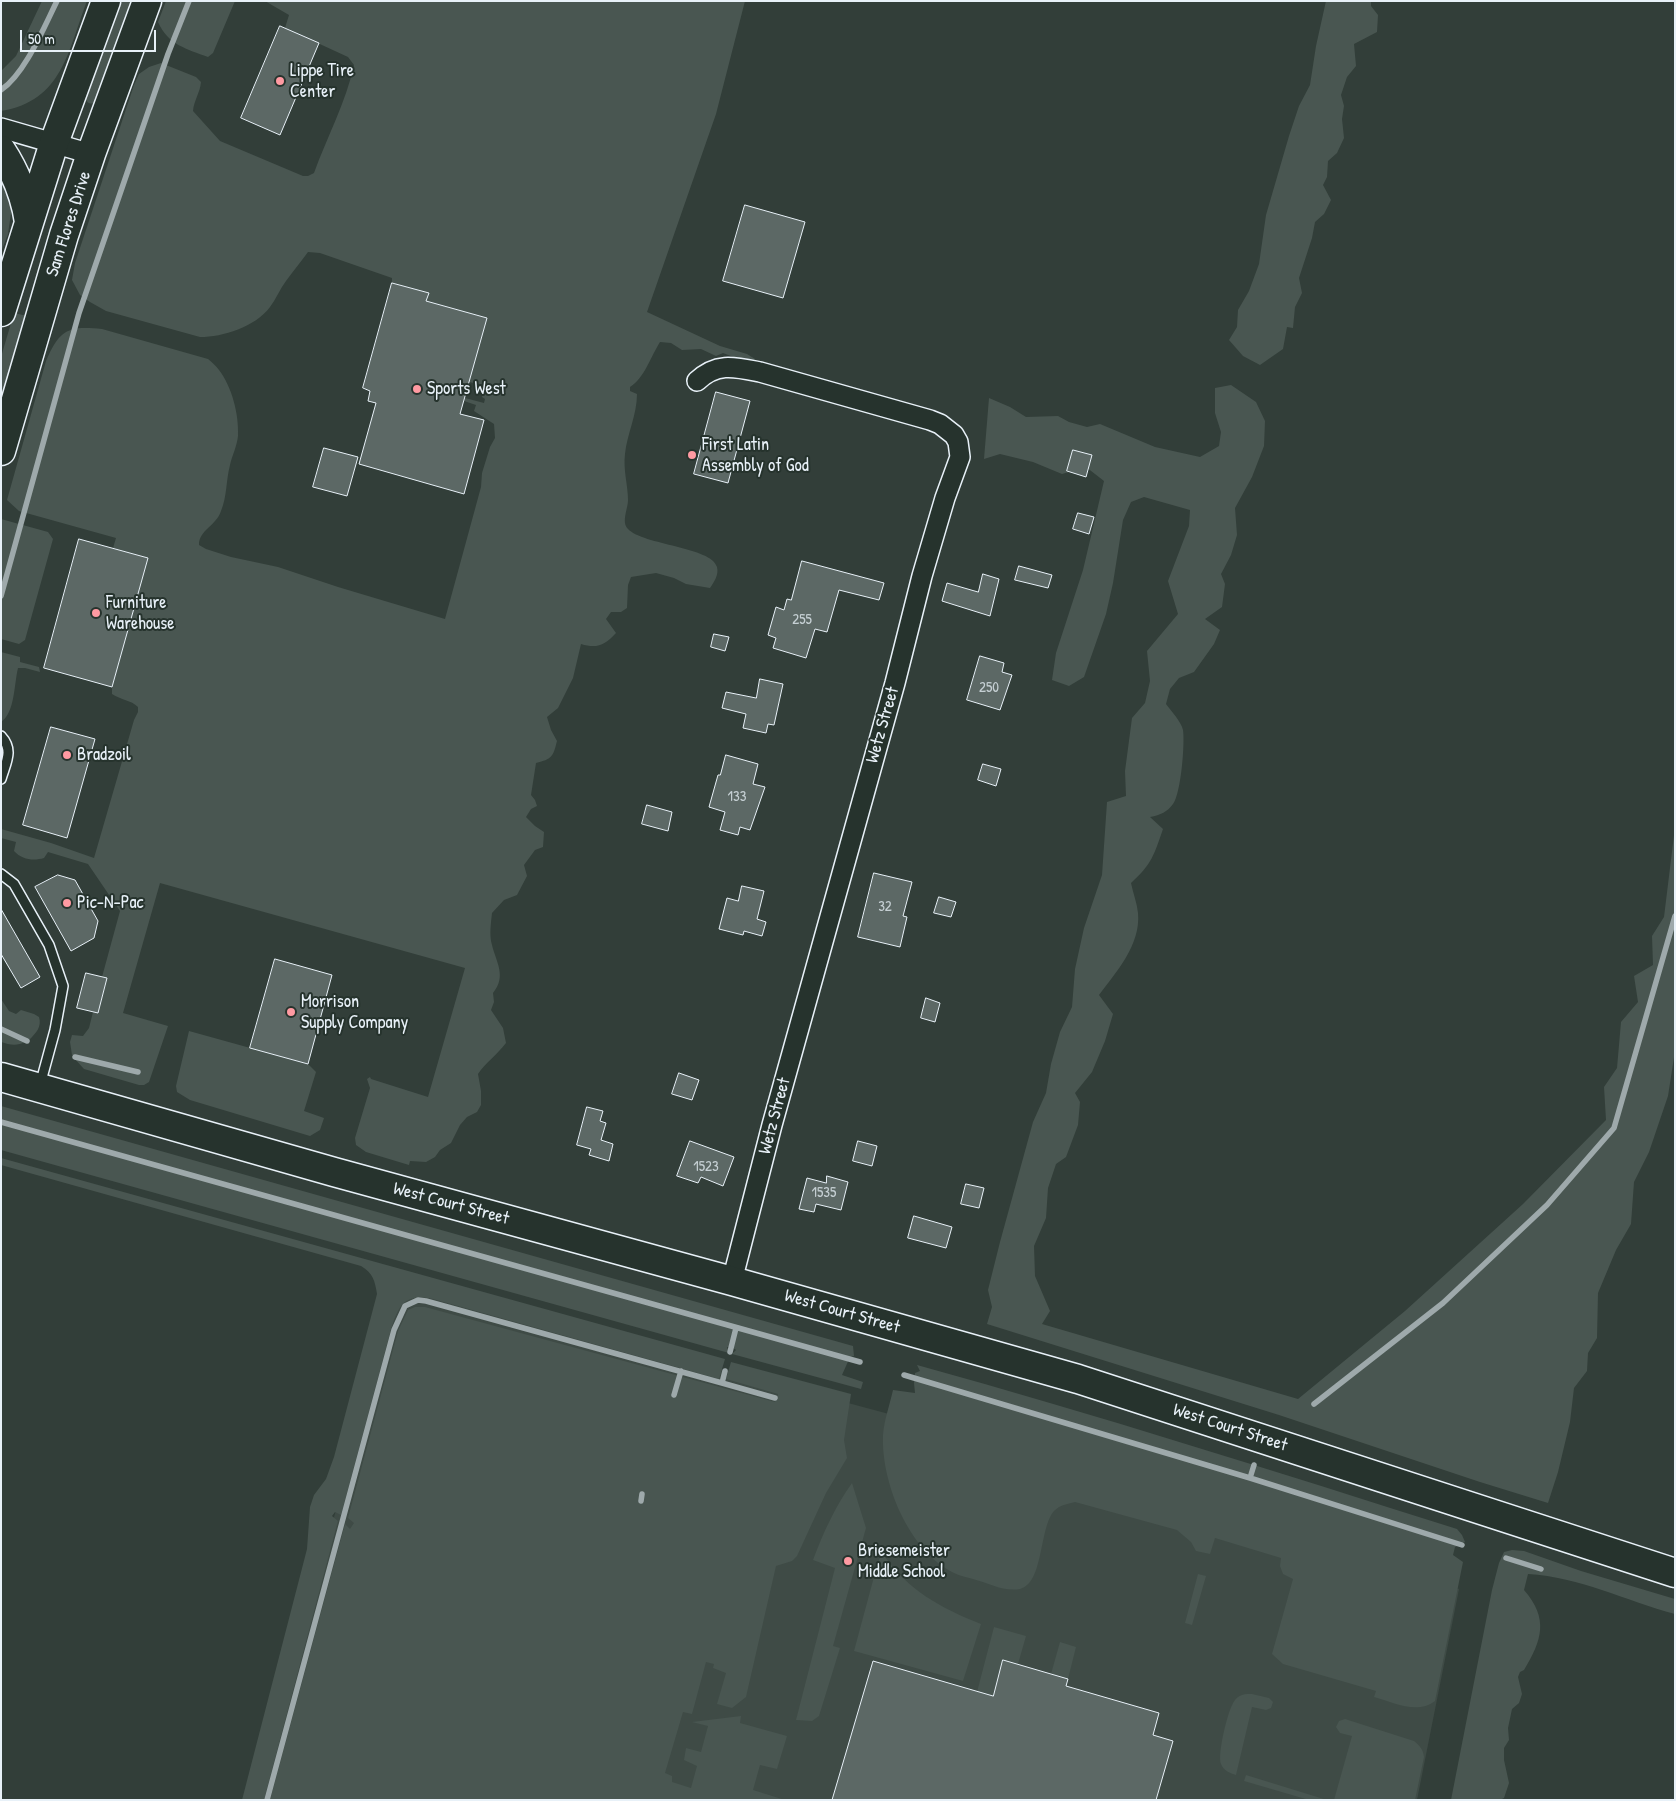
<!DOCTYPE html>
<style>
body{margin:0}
#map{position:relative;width:1676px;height:1801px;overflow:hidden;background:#323e39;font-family:"Patrick Hand",sans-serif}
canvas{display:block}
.frame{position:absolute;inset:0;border:2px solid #e8f1f8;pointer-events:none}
.scale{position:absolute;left:20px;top:30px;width:136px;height:22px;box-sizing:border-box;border:2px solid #e8f1f8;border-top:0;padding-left:6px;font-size:15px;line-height:18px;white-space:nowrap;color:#e8f1f8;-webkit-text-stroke:4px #26332d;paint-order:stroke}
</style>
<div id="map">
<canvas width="1676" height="1801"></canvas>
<div class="frame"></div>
<div class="scale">50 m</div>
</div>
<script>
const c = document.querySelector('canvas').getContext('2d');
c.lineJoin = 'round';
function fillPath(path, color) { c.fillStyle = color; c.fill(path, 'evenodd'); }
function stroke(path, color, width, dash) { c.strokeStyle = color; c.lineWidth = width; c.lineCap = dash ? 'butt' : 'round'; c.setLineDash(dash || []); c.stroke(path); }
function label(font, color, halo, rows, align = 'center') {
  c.font = font + ' "Patrick Hand",sans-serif'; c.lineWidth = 4; c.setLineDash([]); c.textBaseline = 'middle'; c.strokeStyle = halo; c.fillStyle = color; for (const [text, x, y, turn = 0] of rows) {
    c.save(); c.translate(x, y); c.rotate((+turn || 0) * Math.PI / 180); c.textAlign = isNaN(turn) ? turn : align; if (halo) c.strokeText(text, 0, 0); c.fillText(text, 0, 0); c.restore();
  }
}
fillPath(new Path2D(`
 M 398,1282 L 889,1414 L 1287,1533 L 1459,1589 L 1417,1800 L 257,1800 Z`), '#3f4b46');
fillPath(new Path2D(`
 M 42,1 L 87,1 C 68,50 63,101 1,111 L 1,71 L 16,56 Z
 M 119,1 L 135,1 L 97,103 C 88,105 85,102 85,93 Z
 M 166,1 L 235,1 L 213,53 L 208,57 C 187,49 168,45 158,22 Z
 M 265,1 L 745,1 L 716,114 L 647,312 L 720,346 L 747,354 L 755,359 L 753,361 L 736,358 L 723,353 L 716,356 L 701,349 L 682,350 L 671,343 L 660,342 C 651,356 644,379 630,387 L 630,391 L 637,394 C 637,415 627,434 625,454 C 623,470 628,485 628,500 C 628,509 621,522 628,529 C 643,545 712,547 717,567 C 719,575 714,582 710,588 L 686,584 L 674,578 L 656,573 L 631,577 L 628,585 L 627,608 L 621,612 L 611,612 L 606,619 L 616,633 C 605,645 597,649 581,644 L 573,678 L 558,708 L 547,717 L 551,730 L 557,741 C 553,757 552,759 536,763 L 531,795 L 535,800 L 537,806 L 531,809 L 526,817 L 535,826 L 544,832 L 543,847 L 535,850 L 524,865 L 527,876 L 517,895 L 504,900 L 492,913 C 491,923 489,935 492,945 C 496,962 507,976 493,993 L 494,1002 L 491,1010 L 503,1028 L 506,1043 C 497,1055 485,1063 478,1074 L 481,1091 L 481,1105 L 477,1112 L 467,1117 L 460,1125 L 451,1143 L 440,1150 L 435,1157 L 426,1162 L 410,1161 L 409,1165 L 366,1152 L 356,1145 L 355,1138 L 370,1088 L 367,1079 L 370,1077 L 371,1079 L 428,1097 L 465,968 L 160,883 L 123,1013 L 168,1026 L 149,1082 L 144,1085 L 139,1085 L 84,1069 L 74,1058 L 76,1056 L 72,1055 L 70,1042 L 72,1035 L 83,1036 L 89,1028 L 93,1012 L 98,1013 L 107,979 L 102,977 L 120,911 L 88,864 L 48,852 L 44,858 C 34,861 22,860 14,851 L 16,842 L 1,838 L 1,829 L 51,843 L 94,858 L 134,720 L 138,712 L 138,707 C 131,700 121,700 112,694 L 112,687 L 148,558 L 113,548 L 116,538 L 19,511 L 7,500 L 46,361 C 60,329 68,326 102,329 L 208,359 C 212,362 216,366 219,370 C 232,387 239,414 238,436 C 237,446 232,456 230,465 C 226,480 227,497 221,511 C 216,526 199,530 199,545 L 206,549 L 231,557 L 278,567 L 338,587 L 445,619 L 481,487 L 482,473 L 490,447 L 495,438 L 494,424 L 474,411 L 476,405 L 464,401 L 465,398 L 484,403 L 485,399 L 482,397 L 484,389 L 479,384 L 469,382 L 487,318 L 426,301 L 428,293 L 392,283 L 392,278 L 320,253 L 308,252 C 301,262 293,271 286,281 C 280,289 276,299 270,307 C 255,327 223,337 200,337 L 106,311 L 90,302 L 80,295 L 72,280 L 75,263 L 134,85 L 139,74 L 149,67 L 161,63 L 196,77 L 201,82 C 200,93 194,100 193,111 L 220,141 L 303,176 L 308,176 L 314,173 C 327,137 346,102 354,65 L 348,57 L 285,28 L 289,15 Z
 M 1326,1 L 1371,1 L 1371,6 L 1378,15 L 1377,32 L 1354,44 L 1356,66 L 1347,77 L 1341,95 L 1344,106 L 1342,119 L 1344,138 L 1337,153 L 1328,161 L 1327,177 L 1323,185 L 1331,200 L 1324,214 L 1315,222 L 1312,238 L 1299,278 L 1302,293 L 1295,307 L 1293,328 L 1287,327 L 1283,349 L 1260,365 L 1243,356 L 1229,340 L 1237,327 L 1238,310 L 1249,291 L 1259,264 L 1266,215 L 1289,136 L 1299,106 L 1310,85 L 1316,46 Z
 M 1,162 L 12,206 L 8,234 L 1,252 Z
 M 14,313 L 27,316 L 1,411 L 1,357 Z
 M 1231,385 L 1256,402 L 1265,421 L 1264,446 L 1252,477 L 1235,508 L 1237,535 L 1231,555 L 1221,574 L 1225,584 L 1222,607 L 1205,619 L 1220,630 L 1214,644 L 1194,672 L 1179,678 L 1170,689 L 1166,704 C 1171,711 1181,721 1183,730 C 1185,743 1181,794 1173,804 C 1167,812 1161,815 1150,817 L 1163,829 C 1154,855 1152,864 1131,883 C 1133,893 1137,903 1138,913 C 1141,945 1116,972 1099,995 L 1113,1014 L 1105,1041 L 1092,1072 L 1075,1093 L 1080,1102 L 1078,1125 L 1066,1157 L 1056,1164 L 1048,1188 L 1046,1218 L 1034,1246 L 1035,1276 L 1050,1311 L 1042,1324 L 1298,1399 L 1405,1311 L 1523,1204 L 1606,1120 L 1604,1087 L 1617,1068 L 1621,1022 L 1638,1002 L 1634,976 L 1653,965 L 1652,936 L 1664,917 L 1675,827 L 1675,1051 L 1668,1096 L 1649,1152 L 1634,1182 L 1631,1224 L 1616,1250 L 1598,1293 L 1597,1338 L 1588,1353 L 1587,1371 L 1574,1388 L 1570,1422 L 1558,1472 L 1548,1503 L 1480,1482 L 1279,1415 L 987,1324 L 992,1307 L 988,1290 L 1000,1242 L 1033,1122 L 1046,1093 L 1051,1064 L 1060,1032 L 1072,1007 L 1075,969 L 1084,928 L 1102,875 L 1107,802 L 1126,796 L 1125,771 L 1132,718 L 1145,703 L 1150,681 L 1147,651 L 1178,614 L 1168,581 L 1189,526 L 1190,510 L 1144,497 L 1131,502 L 1123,520 L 1113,583 L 1106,614 L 1084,677 L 1069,686 L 1052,680 L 1056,653 L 1083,570 L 1104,481 L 1086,467 L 1062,474 L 1033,462 L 1000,454 L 984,459 L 989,398 L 1010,407 L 1026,417 L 1058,416 L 1069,422 L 1087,427 L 1100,424 L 1155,447 L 1200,457 L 1219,446 L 1221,432 L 1215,413 L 1215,388 Z
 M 1,519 L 48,532 L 53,539 L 25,640 L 19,644 L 1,639 Z
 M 1,652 L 20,657 L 20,662 L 39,667 L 40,672 L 25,668 L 18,668 C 14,684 15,713 1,722 Z
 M 1,999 L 9,1011 L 16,1014 L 21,1010 L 34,1014 L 39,1017 C 42,1027 36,1033 29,1040 L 24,1038 L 23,1042 L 25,1042 C 17,1046 10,1045 1,1042 Z
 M 189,1031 L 308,1064 L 316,1072 L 304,1111 L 324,1118 L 320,1130 L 310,1136 L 190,1100 L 177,1092 L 176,1086 Z
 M 1,1106 L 853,1346 L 854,1356 L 850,1357 L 842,1375 L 863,1382 L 861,1389 L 732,1354 L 736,1350 L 732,1347 L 727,1347 L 729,1353 L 1,1150 Z
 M 1,1158 L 725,1359 L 719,1379 L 433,1299 C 407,1294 400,1302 392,1326 L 341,1515 L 335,1512 L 332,1516 L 338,1521 L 264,1800 L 242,1800 L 307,1549 L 310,1507 L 314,1495 L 326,1479 L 334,1457 L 377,1294 C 375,1281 373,1273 361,1266 L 1,1165 Z
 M 415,1307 L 425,1307 L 775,1402 L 778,1394 L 726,1379 L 731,1362 L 851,1394 L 844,1440 L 847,1458 L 826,1493 L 797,1556 L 792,1561 L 776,1566 L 746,1697 L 732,1708 L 717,1704 L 726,1673 L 713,1668 L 714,1664 L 706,1662 L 692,1714 L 683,1712 L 665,1773 L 672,1776 L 672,1782 L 691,1788 L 697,1766 L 684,1760 L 686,1748 L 701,1752 L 708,1726 L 692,1722 L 741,1716 L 740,1723 L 787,1736 L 777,1769 L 760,1765 L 753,1790 L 785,1800 L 270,1800 L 345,1524 L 350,1529 L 354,1523 L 348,1518 L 398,1331 L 408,1310 Z
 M 917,1365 C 1098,1415 1277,1472 1457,1529 L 1462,1535 L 1465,1542 L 1455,1547 L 1453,1555 L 1463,1562 L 1435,1701 C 1417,1715 1393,1702 1374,1697 L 1376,1691 L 1283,1664 L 1272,1654 L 1293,1579 L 1283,1574 L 1280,1566 L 1281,1558 L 1215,1538 L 1210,1554 L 1196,1551 L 1191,1542 L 1177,1530 L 1075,1502 C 1067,1504 1060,1505 1054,1511 C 1039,1528 1044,1583 1020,1589 C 1004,1592 988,1583 973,1579 C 967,1577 960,1576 954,1573 C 909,1551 881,1483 883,1435 C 884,1420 890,1404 893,1390 L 915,1393 L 914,1383 L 915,1373 L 920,1371 Z
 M 852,1483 L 866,1528 L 833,1646 L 840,1648 L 819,1716 L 812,1721 L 796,1720 L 835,1568 L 813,1560 C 823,1533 835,1507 852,1483 Z
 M 1512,1550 L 1524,1551 L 1581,1571 L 1675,1599 L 1675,1614 C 1626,1601 1580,1577 1528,1574 L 1524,1590 C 1549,1619 1542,1640 1524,1670 L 1520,1672 L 1518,1677 L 1522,1694 L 1519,1703 L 1512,1709 L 1508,1728 L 1509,1740 L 1504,1748 L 1504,1760 L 1509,1783 L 1504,1798 L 1500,1800 L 1451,1800 L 1492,1590 L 1499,1563 L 1504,1552 Z
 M 882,1553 C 909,1591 939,1607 981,1624 L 963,1681 L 854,1651 L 878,1562 Z
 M 1198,1574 L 1206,1576 L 1192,1625 L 1185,1623 Z
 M 994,1627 L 1026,1636 L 1018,1664 L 1003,1660 L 993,1696 L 977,1692 Z
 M 1060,1642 L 1076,1647 L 1068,1679 L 1051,1674 Z
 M 1252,1694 L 1269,1698 L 1273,1702 L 1271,1708 L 1266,1710 L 1252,1707 L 1236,1775 C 1230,1773 1224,1771 1221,1764 C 1217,1755 1228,1708 1235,1700 C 1240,1694 1245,1694 1252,1694 Z
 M 1345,1719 L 1414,1741 C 1420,1746 1423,1749 1424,1757 L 1415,1800 L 1334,1800 L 1352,1736 L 1340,1733 L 1336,1727 L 1339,1721 Z
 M 1246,1775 L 1327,1800 L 1309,1800 L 1244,1781 Z`), '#495651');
stroke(new Path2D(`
 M 1,90 C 25,74 44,27 57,1
 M 1,596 L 79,313 L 168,54 L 189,1
 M 1,1029 L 27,1041
 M 75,1057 L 138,1072
 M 1,1122 L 860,1362
 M 730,1352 L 736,1328
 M 904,1375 L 1250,1478 L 1462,1545
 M 722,1383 L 775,1398
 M 674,1395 L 681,1371
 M 1314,1404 L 1443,1303 L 1547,1205 L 1614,1128 L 1675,916
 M 1250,1478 L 1254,1465
 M 641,1501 L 642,1494
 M 1506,1558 L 1541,1569
 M 267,1800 L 394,1330 L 405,1306 L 418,1300 L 426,1301 L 722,1383 L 725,1371`), '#9ea9ab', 5.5);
const building = new Path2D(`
 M 280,26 L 319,43 L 280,135 L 241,118 Z
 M 745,205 L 805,222 L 783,298 L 723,281 Z
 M 392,283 L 429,293 L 426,301 L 487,318 L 460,414 L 484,420 L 464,494 L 359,464 L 376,403 L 368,401 L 370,391 L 363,388 Z
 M 716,392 L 750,401 L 728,483 L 694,474 Z
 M 324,448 L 358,457 L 347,496 L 313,487 Z
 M 1073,450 L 1092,455 L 1086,477 L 1067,471 Z
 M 1078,513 L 1094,517 L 1089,534 L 1073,529 Z
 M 79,539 L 148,558 L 112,687 L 44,668 Z
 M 802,561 L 884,583 L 879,600 L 839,590 L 827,632 L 815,629 L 806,658 L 773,648 L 776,638 L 768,635 L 776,607 L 784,610 L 787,599 L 791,600 Z
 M 1019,566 L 1052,575 L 1048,588 L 1015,580 Z
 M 983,574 L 999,579 L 990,616 L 942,601 L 947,583 L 978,592 Z
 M 714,634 L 729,637 L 725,651 L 711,647 Z
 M 980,656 L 1004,663 L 1002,672 L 1012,675 L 1000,710 L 967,700 Z
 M 760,679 L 783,684 L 774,725 L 768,724 L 766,733 L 743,728 L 746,714 L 722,708 L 726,692 L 756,698 Z
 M 51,727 L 95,739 L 67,838 L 23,825 Z
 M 726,755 L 758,764 L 753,784 L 765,787 L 750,830 L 740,827 L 738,835 L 720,830 L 725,812 L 709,807 L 718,775 L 720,775 Z
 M 983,764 L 1001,769 L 996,786 L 978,780 Z
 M 647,805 L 672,812 L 668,831 L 642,824 Z
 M 874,873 L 912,882 L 903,916 L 907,917 L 900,947 L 858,937 Z
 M 58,875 L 75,880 L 98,921 L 94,938 L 71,951 L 35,887 Z
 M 742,886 L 764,891 L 757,919 L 766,922 L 762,936 L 744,931 L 743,935 L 719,929 L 727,898 L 738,901 Z
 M 939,897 L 956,902 L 951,917 L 934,913 Z
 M 1,909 L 40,977 L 21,988 L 1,954 Z
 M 275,959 L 332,975 L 308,1064 L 250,1048 Z
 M 86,973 L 107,978 L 98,1013 L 77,1008 Z
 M 926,998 L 940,1003 L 935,1022 L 921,1018 Z
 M 679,1073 L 699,1080 L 692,1100 L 672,1094 Z
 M 587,1107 L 603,1111 L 600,1121 L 606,1123 L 601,1140 L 613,1144 L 609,1161 L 589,1155 L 591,1149 L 577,1145 Z
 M 690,1141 L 734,1157 L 723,1186 L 701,1177 L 698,1183 L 677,1176 Z
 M 858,1141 L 877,1146 L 872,1166 L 853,1161 Z
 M 827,1176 L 848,1182 L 841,1210 L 816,1204 L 814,1212 L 799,1209 L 807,1178 L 826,1183 Z
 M 966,1184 L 984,1188 L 979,1208 L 961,1204 Z
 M 914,1216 L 952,1227 L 946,1248 L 908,1238 Z
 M 1003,1660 L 1068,1679 L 1066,1686 L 1159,1713 L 1153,1735 L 1173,1741 L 1156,1800 L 832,1800 L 873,1661 L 993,1696 Z`);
fillPath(building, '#5c6865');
stroke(building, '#e8f1f8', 1);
const lane = new Path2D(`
 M 1,736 C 14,750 6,762 1,779
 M 1,874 L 14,884 L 49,945 L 63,986 L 55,1030 L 40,1085`);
const street = new Path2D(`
 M 1,128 L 91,154
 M 697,381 C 717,362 735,367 760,372 L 930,420 L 940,424 L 954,435 L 958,442 L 960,457 L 945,498 L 922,576 L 895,683 L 772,1125 L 732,1281`);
const primary = new Path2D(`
 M 1,150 C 16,173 25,195 29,222
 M 1,312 L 54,143 L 106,1
 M 1,451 L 64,235 L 91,154 L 147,1
 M 1,1077 L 334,1172 L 732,1281 L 1078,1379 L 1675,1573`);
stroke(lane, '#e8f1f8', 12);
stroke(street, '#e8f1f8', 22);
stroke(primary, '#e8f1f8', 31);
stroke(lane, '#26332d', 9);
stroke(street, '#26332d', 19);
stroke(primary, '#26332d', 28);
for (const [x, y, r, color] of [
 [280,81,5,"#ff9aa2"],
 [417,389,5,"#ff9aa2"],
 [692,455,5,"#ff9aa2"],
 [96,613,5,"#ff9aa2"],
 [67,755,5,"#ff9aa2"],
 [67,903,5,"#ff9aa2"],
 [291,1012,5,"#ff9aa2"],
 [848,1561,5,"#ff9aa2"]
]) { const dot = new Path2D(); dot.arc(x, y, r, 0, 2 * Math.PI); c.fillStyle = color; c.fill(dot); stroke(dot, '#26332d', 2); }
label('15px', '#c5cfd3', null, [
 ["255",802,620],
 ["250",989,688],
 ["133",737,797],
 ["32",885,907],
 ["1523",706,1167],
 ["1535",824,1193]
]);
label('18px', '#e8f1f8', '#26332d', [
 ["Lippe Tire",290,71],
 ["Center",290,92],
 ["Sports West",427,389],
 ["First Latin",702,445],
 ["Assembly of God",702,466],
 ["Furniture",106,603],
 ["Warehouse",106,624],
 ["Bradzoil",77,755],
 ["Pic-N-Pac",77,903],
 ["Morrison",301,1002],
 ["Supply Company",301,1023],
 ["Briesemeister",858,1551],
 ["Middle School",858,1572]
], 'left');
label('18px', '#e8f1f8', '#26332d', [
 ["Sam Flores Drive",69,224,-72],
 ["Wetz Street",883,725,-74],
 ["Wetz Street",775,1116,-75],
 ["West Court Street",451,1204,15],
 ["West Court Street",842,1312,16],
 ["West Court Street",1230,1428,18]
]);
</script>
